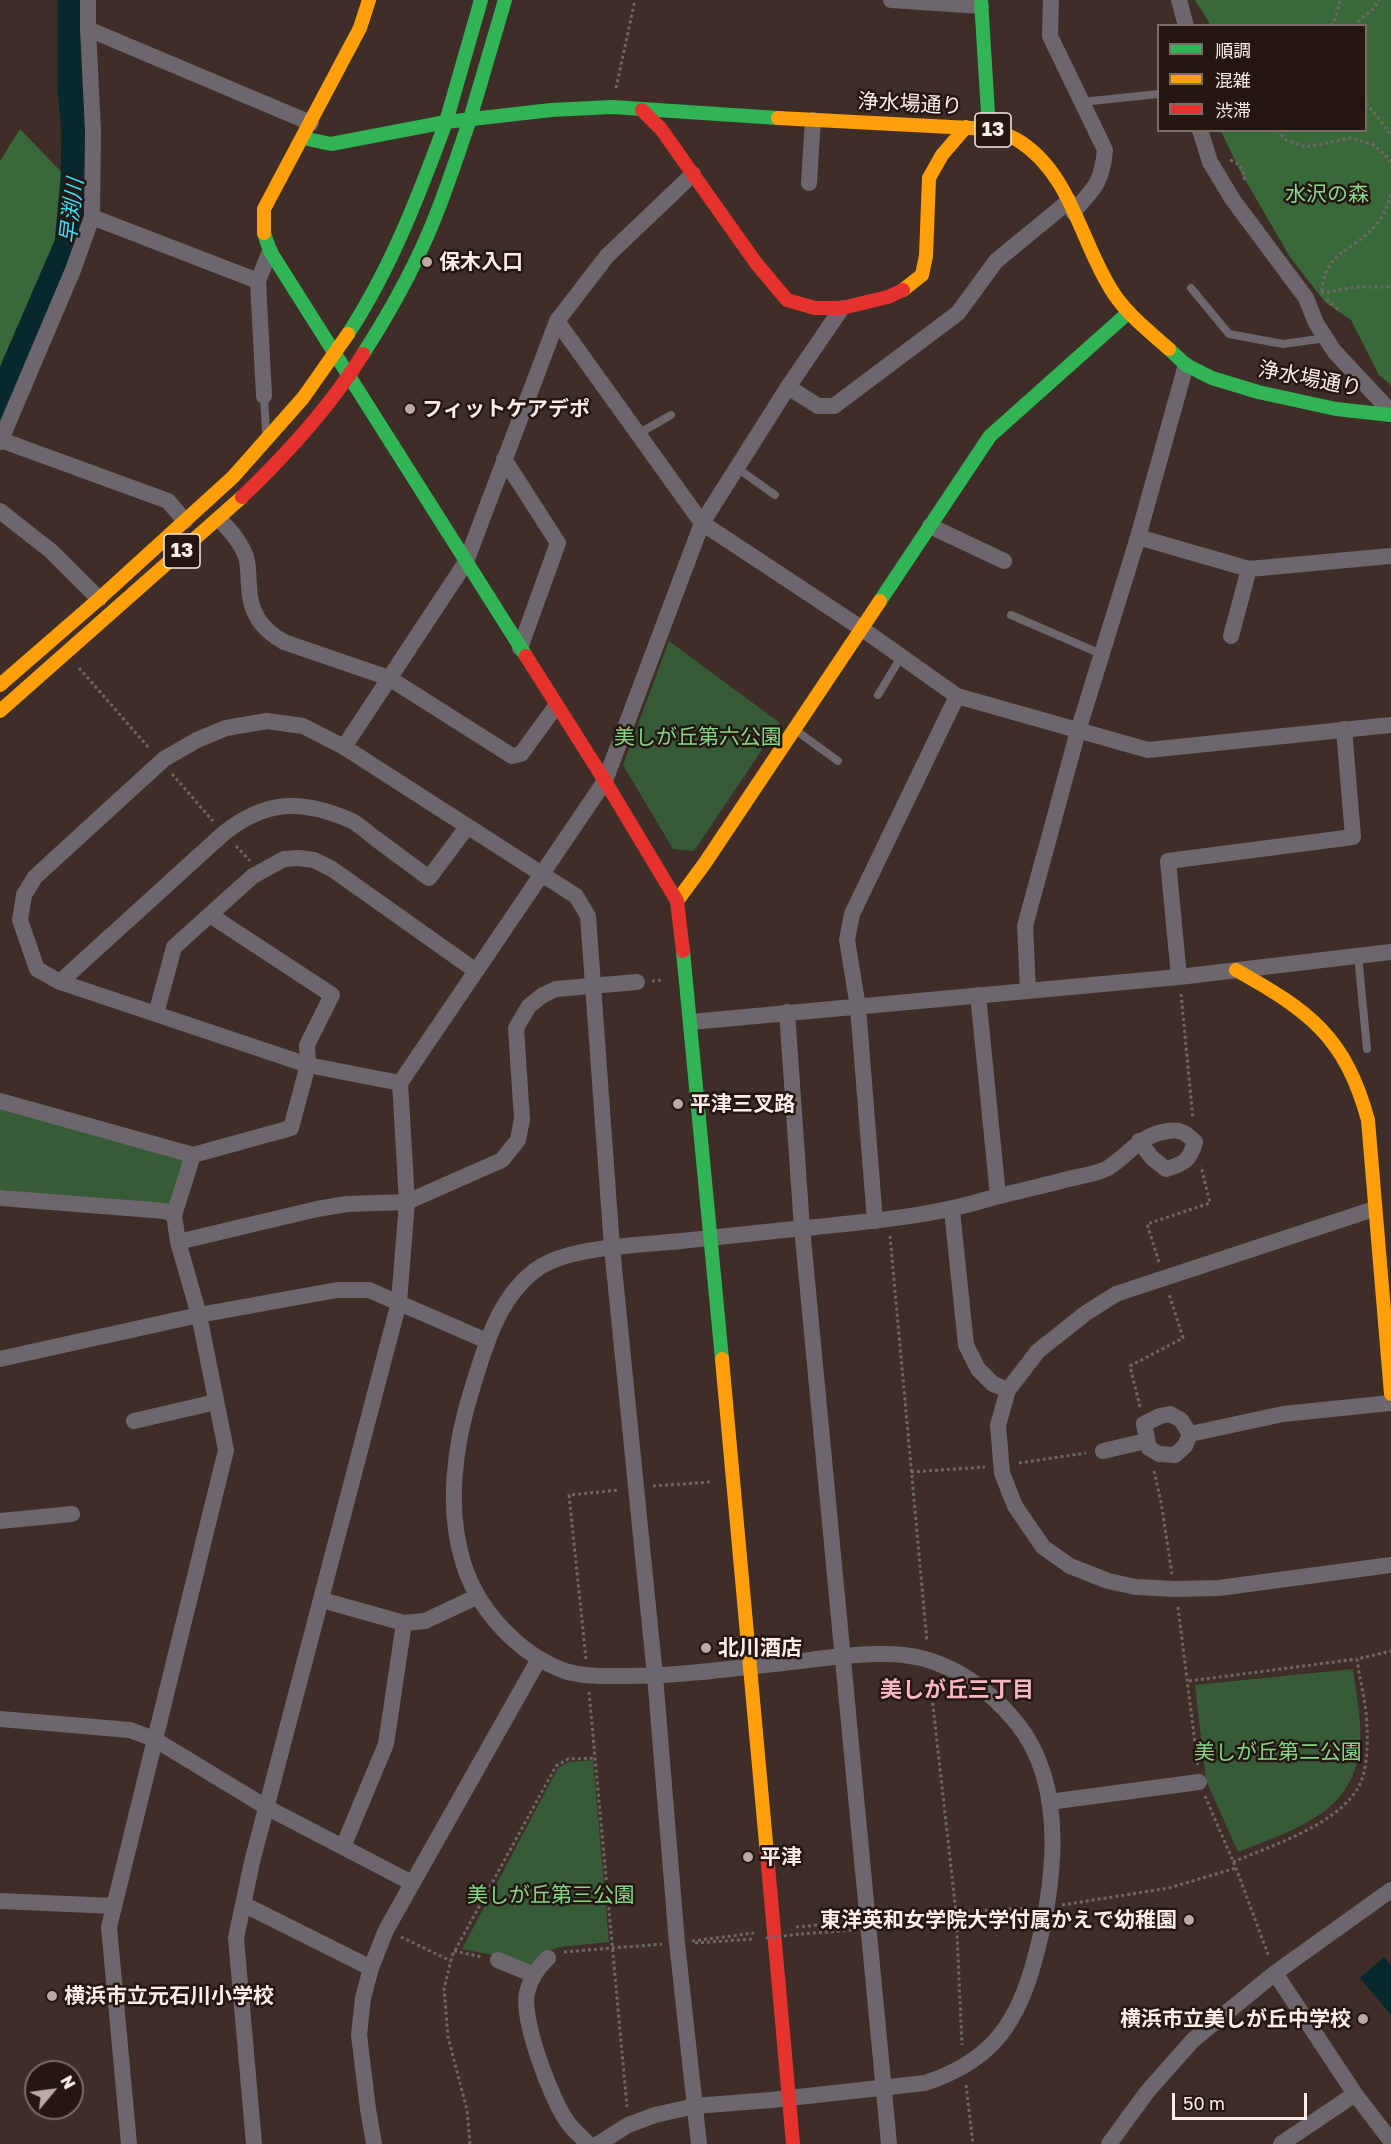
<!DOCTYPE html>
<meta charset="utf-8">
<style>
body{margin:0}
#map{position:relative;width:1391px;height:2144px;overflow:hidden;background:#3e2e27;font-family:"Golos Text","Noto Sans JP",sans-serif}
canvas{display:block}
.legend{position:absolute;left:1157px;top:24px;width:210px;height:108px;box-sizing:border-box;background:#241711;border:2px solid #7b6d66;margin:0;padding:8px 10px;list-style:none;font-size:18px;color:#fdede6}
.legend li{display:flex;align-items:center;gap:12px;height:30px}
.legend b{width:30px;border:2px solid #7b6d66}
.north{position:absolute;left:24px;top:2060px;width:60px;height:60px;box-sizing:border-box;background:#241711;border:2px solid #7b6d66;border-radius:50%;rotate:61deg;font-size:16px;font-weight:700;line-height:24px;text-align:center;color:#fdede6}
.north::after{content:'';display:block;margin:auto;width:21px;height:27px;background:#baaaa3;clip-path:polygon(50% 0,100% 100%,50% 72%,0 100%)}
.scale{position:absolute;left:1172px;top:2093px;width:135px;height:27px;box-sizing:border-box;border:3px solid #fdede6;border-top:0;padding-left:8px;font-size:18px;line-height:21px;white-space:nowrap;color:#fdede6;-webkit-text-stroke:4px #241711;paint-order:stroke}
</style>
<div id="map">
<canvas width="1391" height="2144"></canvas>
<ul class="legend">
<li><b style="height:8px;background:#30b455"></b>順調</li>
<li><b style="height:8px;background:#ff9f0a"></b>混雑</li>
<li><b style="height:8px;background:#e5322d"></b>渋滞</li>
</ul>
<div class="north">N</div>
<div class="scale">50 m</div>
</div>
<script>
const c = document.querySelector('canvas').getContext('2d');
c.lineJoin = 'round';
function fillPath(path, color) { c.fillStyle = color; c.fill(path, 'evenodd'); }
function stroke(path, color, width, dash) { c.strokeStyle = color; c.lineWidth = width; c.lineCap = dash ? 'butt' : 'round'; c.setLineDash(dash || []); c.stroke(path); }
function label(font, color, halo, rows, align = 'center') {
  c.font = font + ' "Golos Text","Noto Sans JP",sans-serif'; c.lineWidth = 5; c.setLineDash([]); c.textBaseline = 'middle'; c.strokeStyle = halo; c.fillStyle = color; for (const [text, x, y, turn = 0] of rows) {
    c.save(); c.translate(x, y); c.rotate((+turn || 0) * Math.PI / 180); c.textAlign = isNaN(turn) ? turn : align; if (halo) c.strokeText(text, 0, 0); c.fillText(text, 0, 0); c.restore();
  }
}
fillPath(new Path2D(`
 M 669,641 L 780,723 L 694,851 L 673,849 L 623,765 Z
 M 0,1106 L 186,1158 L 171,1207 L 0,1190 Z
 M 1353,1669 C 1355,1687 1359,1705 1360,1724 C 1365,1809 1304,1826 1238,1852 L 1206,1780 L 1195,1685 Z
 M 593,1760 L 609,1942 L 560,1947 L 545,1952 L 530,1967 L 502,1957 L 462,1949 L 558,1768 L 569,1762 Z`), '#385b37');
fillPath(new Path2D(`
 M 1195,0 L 1391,0 L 1391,385 L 1379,375 L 1351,320 L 1325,302 L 1290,257 L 1240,171 L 1221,131 L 1366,130 L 1366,26 L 1209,25 L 1209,22 Z
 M 20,129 L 71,182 L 50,281 L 0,382 L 0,161 Z`), '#396938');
fillPath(new Path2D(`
 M 1384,1957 L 1391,1965 L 1391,2015 L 1360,1978 Z`), '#07292e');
stroke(new Path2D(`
 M 0,408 L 71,244 L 77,179 L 78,131 L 74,89 L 74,0`), '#07292e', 33);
stroke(new Path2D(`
 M 1331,26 L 1336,17 L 1340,0
 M 1353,26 L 1373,9 L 1379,0
 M 616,88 L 635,0
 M 1366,103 L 1391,134
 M 1277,130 L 1286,140 L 1306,147 L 1351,138 L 1374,145 L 1390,160 L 1391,166
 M 1230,160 C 1240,164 1242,167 1245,177 L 1242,182
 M 1322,291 C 1325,251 1352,252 1374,227 C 1383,218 1388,205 1391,193
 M 1321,293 L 1356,287 L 1391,287
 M 1327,299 L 1340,312
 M 79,668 L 150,749
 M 172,774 L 213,821
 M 236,846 L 250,861
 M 652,981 L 662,980
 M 1181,994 L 1193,1119
 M 890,1236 L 927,1642
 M 1159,1262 L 1147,1224 L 1210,1203 L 1201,1166
 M 1140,1407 L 1130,1366 L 1183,1338 L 1169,1294
 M 1019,1463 L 1086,1453
 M 1154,1471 L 1161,1502 L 1172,1574
 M 911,1472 L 985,1467
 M 653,1486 L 711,1482
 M 1178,1607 L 1198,1767
 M 586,1659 L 569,1495 L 619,1490
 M 930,1679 L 956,1912 L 962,2045
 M 1189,1681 L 1357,1659
 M 589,1692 L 627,2107
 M 1205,1796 L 1236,1868 L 1269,1957
 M 1233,1862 C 1271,1846 1333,1826 1356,1791 C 1367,1776 1368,1746 1367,1728 C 1367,1706 1360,1682 1357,1659 L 1391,1651
 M 1062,1905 L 1169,1888 L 1236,1868
 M 883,1919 L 956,1912 L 1029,1908
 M 796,1927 L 851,1922
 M 801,1934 L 853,1930
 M 401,1937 L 451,1961
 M 692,1941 L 754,1933
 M 695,1943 L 754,1939
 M 454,1951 L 482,1957
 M 564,1952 L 662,1944
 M 966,2085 L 973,2144
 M 470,2144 L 467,2110 L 448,2037 L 444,1989 L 452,1956 L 556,1766 L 568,1759 L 596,1758`), '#6e6768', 3, [3, 3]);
stroke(new Path2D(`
 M 1082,102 L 1158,94
 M 1191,288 L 1229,334 L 1283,344 L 1326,338
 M 264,396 L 266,431
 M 638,434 L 671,415
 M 737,468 L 775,495
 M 1011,615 L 1101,654
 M 878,695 L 901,657
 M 794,729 L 838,761
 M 1358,955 L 1367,1049`), '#6d676d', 8);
stroke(new Path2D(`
 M 891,0 L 981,6
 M 1051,0 L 1050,36 L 1105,150 C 1102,183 1094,189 1073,212
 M 1179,0 L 1186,26
 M 88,29 L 88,0
 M 1200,130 L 1210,162 L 1233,200 L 1306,298 L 1316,323 L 1334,351 L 1391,412
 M 809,183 L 813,120
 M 92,217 L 258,281
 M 557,321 L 702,523 L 861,628 L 957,696 L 1148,750 L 1391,725
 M 788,387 L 818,406 L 834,406 L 958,313 L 996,261 L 1069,201
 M 264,396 L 258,281 L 270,251
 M 1,440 L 168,501 L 185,521
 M 0,442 L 73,270 L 92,217 L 93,131 L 88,29 L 311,123
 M 504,459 L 558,543 L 520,648
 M 0,511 L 51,551 L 99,599
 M 219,519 C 230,530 241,542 246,557 C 249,567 248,576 249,586 C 250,613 261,629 284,642 L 389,678 L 512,756 L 521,754 L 556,706
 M 930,526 L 1004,561
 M 1138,537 L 1249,569 L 1391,556
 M 1231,636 L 1249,569
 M 344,747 L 466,562 L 557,321 L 607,256 L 693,174
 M 1179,977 L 1168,861 L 1353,837 L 1344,729
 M 60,982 L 224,833 C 266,800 301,799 350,820 C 359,824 368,833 376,839 C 394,852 411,865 429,878 L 467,827
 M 1028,990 L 1025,926 L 1078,731 L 1138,537 L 1186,365
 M 978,995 L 998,1196
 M 787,1012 L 802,1228 L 889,2144
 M 156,1014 L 174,947 L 253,876 L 284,859 L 299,858 L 314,860 L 332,869 L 476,971
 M 691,1022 L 1179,977 L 1391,952
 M 400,1083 L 308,1065 L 60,982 L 37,969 L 20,920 L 24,895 L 35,877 L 164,759 L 197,740 L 226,728 L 267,721 L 303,726 L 344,747 L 576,896 L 588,916 L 612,1248 L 655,1676 L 677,1943 L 699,2144
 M 0,1101 L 193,1155 L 291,1128 L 308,1065 L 307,1045 L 332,995 L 210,915
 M 0,1198 L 165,1211 L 174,1215
 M 1374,1209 L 1116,1294 L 1086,1313 L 1038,1351 L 1008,1390 L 998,1425 L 1002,1473 L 1015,1506 L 1043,1547 L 1070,1566 L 1108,1581 L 1136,1587 L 1175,1589 L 1219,1588 L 1391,1565
 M 952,1210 L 966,1345 L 978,1369 L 993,1384 L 1008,1390
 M 875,1221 L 858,1007 L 847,940 L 852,914 L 957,696
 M 178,1242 L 317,1209 L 347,1204 L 407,1202 L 502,1160 L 518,1140 L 522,1119 L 516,1028 L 529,1006 L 543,995 L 556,989 L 637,982
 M 0,1359 L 199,1315 L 337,1290 L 369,1290 L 487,1341
 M 134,1421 L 216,1402
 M 1190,1434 L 1181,1420 L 1170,1414 L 1160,1416 L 1144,1424 L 1149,1448 L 1159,1454 L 1175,1455 L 1185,1446 L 1190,1434 L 1283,1414 L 1391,1403
 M 1103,1451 L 1146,1441
 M 0,1521 L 72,1514
 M 322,1600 L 404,1623 L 425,1621 L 476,1597
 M 0,1719 L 130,1730 L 154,1739 L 266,1807 L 412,1883
 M 1049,1802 L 1199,1782
 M 343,1847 L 386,1744 L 404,1623
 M 0,1901 L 113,1906
 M 243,1904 L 371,1968
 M 548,1958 C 537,1968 530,1979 527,1993 C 521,2019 552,2103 569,2124 C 574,2131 582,2137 588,2144
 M 498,1960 L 534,1975
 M 1275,1973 L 1355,2094 L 1391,2141
 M 129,2144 L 109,1927 L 226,1450 L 199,1315 L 178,1242 L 174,1215 L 193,1155
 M 254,2144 L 236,1938 L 252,1862 L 399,1302 L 407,1202 L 400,1083 L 605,781 L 702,523 L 788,387 L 842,308
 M 374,2144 L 368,2109 L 359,2035 L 363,1998 L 371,1968 L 386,1930 L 539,1659
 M 598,2144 L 628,2125 L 655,2115 L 695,2106 L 771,2100 L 925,2083 C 986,2063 1014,2030 1032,1969 C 1054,1893 1070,1788 1016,1722 C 988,1688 949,1660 904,1655 C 870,1652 834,1657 801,1661 C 743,1667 684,1676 626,1676 C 606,1676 584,1677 565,1671 C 518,1654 477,1609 463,1562 C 446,1507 455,1442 472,1389 C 485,1347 497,1301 533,1272 C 563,1246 642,1245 682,1241 C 727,1236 771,1231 816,1227 C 874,1221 932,1216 988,1199 C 1015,1192 1042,1186 1068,1179 C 1081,1176 1097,1174 1108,1168 C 1130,1154 1139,1135 1168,1131 C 1181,1129 1186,1133 1195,1142 C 1190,1160 1184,1164 1166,1169 L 1152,1158 L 1139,1141
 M 1109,2144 L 1147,2092 L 1193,2040 L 1275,1973 L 1391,1890
 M 1281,2144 L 1355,2094`), '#6d676d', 16);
stroke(new Path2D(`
 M 981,0 L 989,129
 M 470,119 L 505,0
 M 303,138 L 331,144 L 446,122 L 481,0
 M 264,233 L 270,251 L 526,656
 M 348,334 C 391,268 419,195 446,122 L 551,110 L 612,107 L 778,118
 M 1169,349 L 1186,365 L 1212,378 L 1258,392 L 1336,409 L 1391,415
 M 363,354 C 388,315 411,274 429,232 C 445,195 457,157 470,119
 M 880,601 L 990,436 L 1129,312
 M 683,951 L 722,1359`), '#30b455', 14);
stroke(new Path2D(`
 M 778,118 L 989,129 C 998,133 1010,135 1019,141 C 1072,174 1081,245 1114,294 C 1128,315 1150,332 1169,349
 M 264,233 L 264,209 L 360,28 L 369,0
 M 903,290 L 922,275 L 926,256 L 929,178 L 942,155 L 966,127
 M 0,685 L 99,599 L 233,477 L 303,398 L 348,334
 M 0,711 L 242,497
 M 677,901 L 705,863 L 880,601
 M 1236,970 C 1309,1011 1345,1036 1368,1120 L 1391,1394
 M 722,1359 L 767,1854`), '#ff9f0a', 14);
stroke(new Path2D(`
 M 642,110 L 661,129 L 756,263 L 787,300 L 815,308 L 842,308 L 888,297 L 903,290
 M 242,497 C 288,453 330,407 363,354
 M 526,656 L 605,781 L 677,901 L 683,951
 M 767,1854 L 793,2144`), '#e5322d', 14);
stroke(new Path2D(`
 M 766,1938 L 801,1934`), '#6e6768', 3, [3, 3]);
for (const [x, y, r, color] of [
 [427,262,6,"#baaaa3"],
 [410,409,6,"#baaaa3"],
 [678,1104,6,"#baaaa3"],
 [706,1648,6,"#baaaa3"],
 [748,1857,6,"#baaaa3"],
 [1189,1920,6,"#baaaa3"],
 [52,1996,6,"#baaaa3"],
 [1363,2019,6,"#baaaa3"]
]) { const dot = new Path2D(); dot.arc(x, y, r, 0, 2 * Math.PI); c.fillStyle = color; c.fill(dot); stroke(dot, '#241711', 2); }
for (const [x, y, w] of [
 [993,130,36],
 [182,551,36]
]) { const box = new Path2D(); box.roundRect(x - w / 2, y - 17, w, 34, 4.5); c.fillStyle = '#241711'; c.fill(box); stroke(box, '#fdede6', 1.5); }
label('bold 20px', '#fdede6', null, [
 ["13",993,130],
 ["13",182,551]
]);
label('21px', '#fdede6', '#241711', [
 ["浄水場通り",910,104,3],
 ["浄水場通り",1310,379,11]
]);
label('21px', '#85d787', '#241711', [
 ["水沢の森",1327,194],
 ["美しが丘第六公園",698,737],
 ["美しが丘第二公園",1278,1752],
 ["美しが丘第三公園",551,1895]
]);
label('bold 21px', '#fdede6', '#241711', [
 ["保木入口",439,262],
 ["フィットケアデポ",422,409],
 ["平津三叉路",690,1104],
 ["北川酒店",718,1648],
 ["平津",760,1857],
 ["東洋英和女学院大学付属かえで幼稚園",1177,1920,"right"],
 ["横浜市立元石川小学校",64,1996],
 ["横浜市立美しが丘中学校",1351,2019,"right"]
], 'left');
label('italic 22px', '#35defc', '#241711', [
 ["早渕川",72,211,-83]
]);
label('bold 22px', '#f9b6c4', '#241711', [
 ["美しが丘三丁目",957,1690]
]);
</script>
